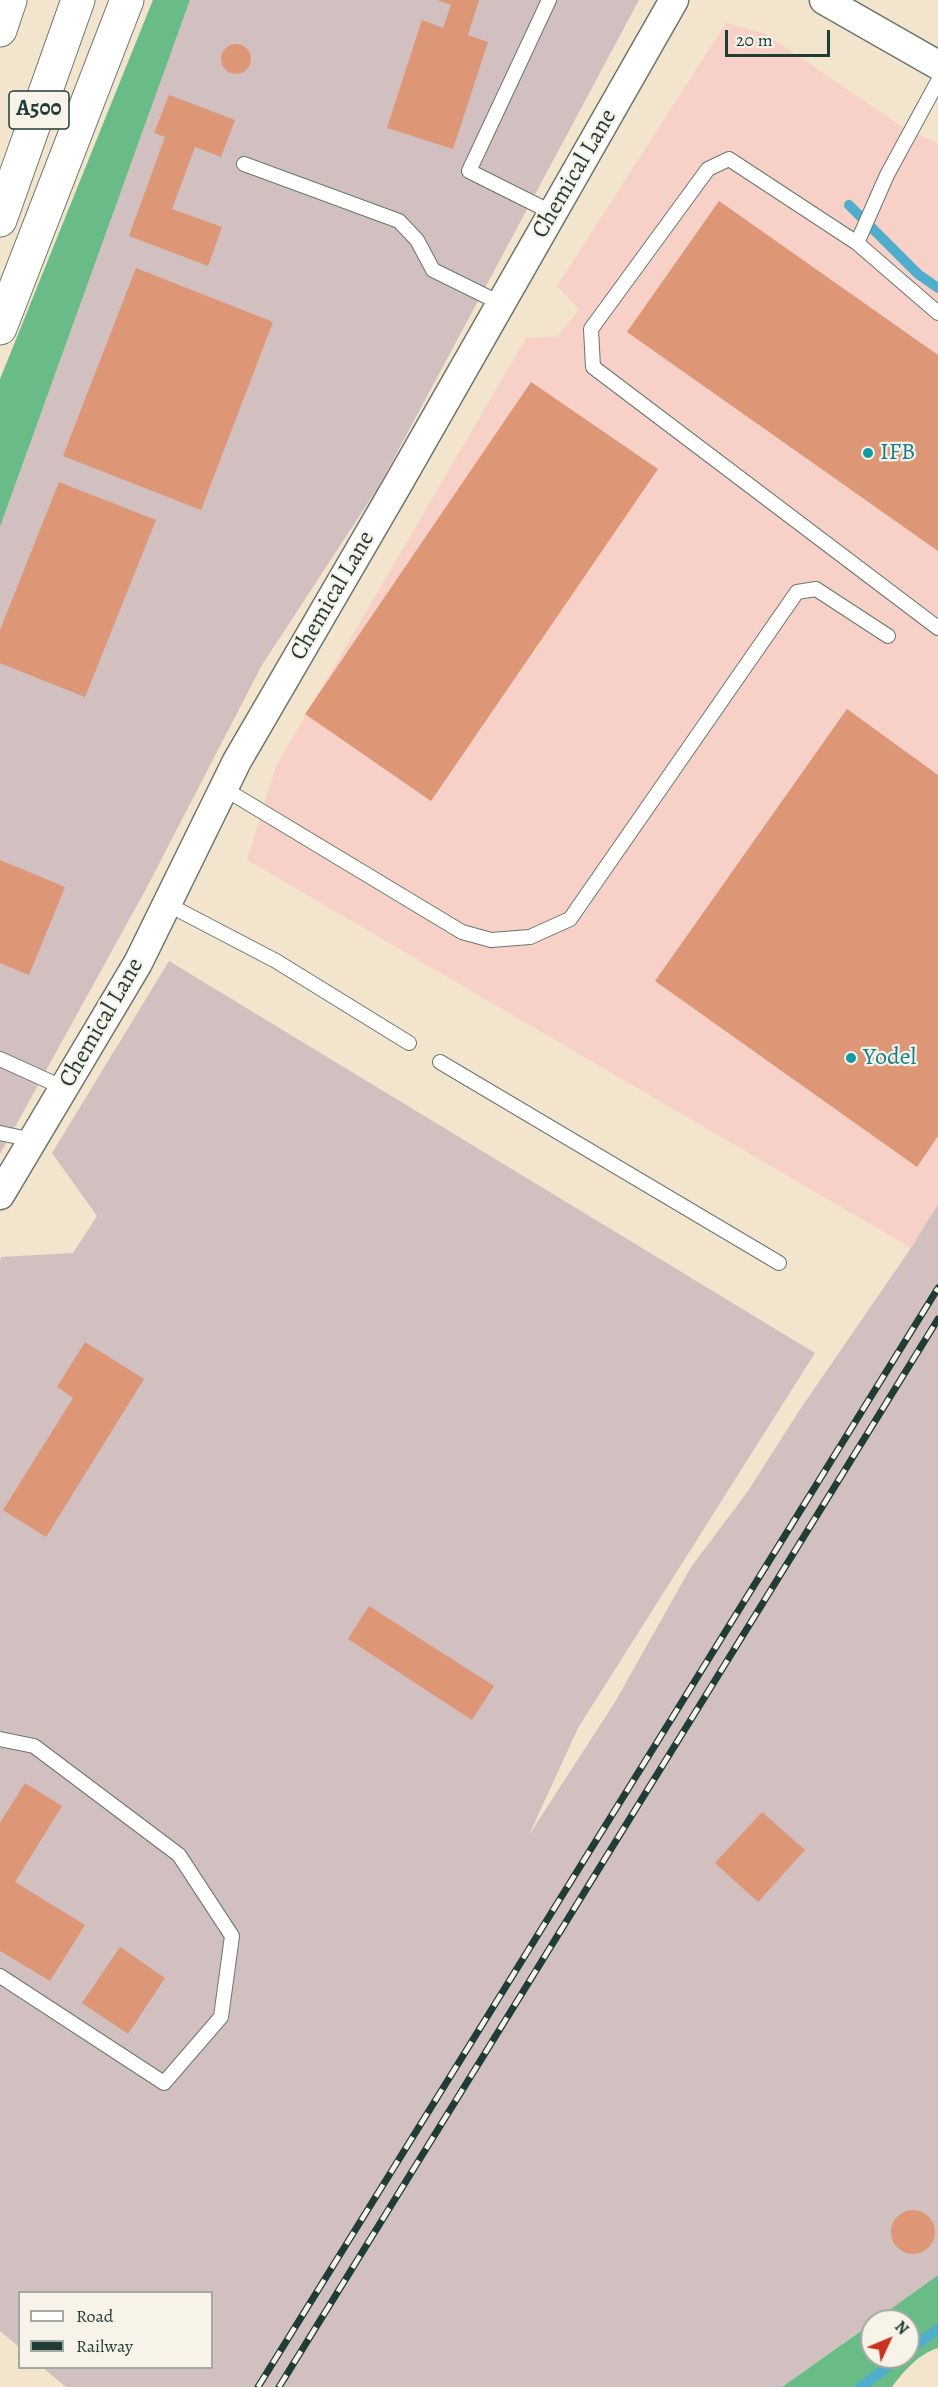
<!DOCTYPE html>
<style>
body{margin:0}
#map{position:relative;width:938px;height:2387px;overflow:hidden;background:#f3e5cd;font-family:Alegreya,serif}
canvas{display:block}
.legend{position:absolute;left:18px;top:2291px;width:195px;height:78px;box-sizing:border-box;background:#f7f3e8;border:2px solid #a1aaa0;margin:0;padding:8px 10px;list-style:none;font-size:18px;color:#1f3d34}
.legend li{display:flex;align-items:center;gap:12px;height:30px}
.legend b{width:30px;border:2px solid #a1aaa0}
.north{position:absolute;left:860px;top:2309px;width:60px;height:60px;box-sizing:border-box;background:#f7f3e8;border:2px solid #a1aaa0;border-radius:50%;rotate:46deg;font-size:16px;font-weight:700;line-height:24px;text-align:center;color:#1f3d34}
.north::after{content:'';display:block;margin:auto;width:21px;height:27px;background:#c8321e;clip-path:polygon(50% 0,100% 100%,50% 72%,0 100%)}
.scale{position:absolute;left:725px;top:30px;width:105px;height:27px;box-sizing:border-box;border:3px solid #1f3d34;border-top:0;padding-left:8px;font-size:18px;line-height:21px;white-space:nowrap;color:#1f3d34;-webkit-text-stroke:4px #f7f3e8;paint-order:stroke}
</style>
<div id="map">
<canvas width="938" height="2387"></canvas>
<ul class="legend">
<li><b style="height:8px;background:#fff"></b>Road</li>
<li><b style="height:8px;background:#1f3d34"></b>Railway</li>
</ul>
<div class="north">N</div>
<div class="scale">20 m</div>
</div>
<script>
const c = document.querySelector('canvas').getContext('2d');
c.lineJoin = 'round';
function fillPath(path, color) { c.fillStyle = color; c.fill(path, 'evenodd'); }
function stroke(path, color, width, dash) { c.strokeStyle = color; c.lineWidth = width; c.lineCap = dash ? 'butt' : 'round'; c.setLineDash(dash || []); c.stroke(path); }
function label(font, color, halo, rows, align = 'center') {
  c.font = font + ' Alegreya,serif'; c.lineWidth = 4.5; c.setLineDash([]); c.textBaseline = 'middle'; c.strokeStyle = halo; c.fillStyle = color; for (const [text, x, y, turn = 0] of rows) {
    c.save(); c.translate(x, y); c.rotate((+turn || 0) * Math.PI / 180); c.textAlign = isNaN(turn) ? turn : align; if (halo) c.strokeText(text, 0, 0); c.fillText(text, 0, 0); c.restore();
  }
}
fillPath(new Path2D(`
 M 726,23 L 766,34 L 904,128 L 938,143 L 938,1204 L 911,1248 L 247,860 L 276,766 L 526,338 L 557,337 L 579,309 L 557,286 Z`), '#f7d1c7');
fillPath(new Path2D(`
 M 190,0 L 639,0 L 379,486 L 262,665 L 146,889 L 0,1154 L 0,527 Z
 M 169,961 L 815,1353 L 578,1728 L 529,1835 L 615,1702 L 691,1567 L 748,1491 L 799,1411 L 911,1248 L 938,1204 L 938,2275 L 782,2387 L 66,2387 L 43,2368 L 212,2368 L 212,2292 L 20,2292 L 19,2347 L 0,2331 L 0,1262 L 1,1257 L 73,1253 L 97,1216 L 52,1153 Z`), '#d2bfc0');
fillPath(new Path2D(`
 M 153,0 L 190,0 L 0,527 L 0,379 Z
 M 938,2275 L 938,2348 C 918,2354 904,2371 892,2387 L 782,2387 L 872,2323 L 872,2357 L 908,2357 L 908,2321 L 874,2321 Z`), '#69bb87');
stroke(new Path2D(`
 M 849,205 L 918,274 L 938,288
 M 908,2351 L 938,2329
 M 861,2387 L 900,2357`), '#4faecd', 10);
fillPath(new Path2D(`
 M 437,0 L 479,0 L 468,35 L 488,42 L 453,149 L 387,128 L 422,20 L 443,28 L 451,5 Z
 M221 59a15 15 0 1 1 30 0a15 15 0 1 1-30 0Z
 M 169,95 L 235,120 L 221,157 L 195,147 L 172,209 L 222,227 L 208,266 L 129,236 L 165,137 L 154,133 Z
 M 719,201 L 938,355 L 938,551 L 627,332 Z
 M 136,268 L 273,322 L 201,510 L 63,456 Z
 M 531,382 L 658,469 L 431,801 L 305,714 Z
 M 59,482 L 156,520 L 85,697 L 0,663 L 0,630 Z
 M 847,709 L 938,775 L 938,1136 L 917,1167 L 655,981 Z
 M 0,860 L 65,887 L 29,975 L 0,963 Z
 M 85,1342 L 144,1379 L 46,1537 L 3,1510 L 73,1398 L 57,1387 Z
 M 369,1606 L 494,1686 L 472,1720 L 348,1639 Z
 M 25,1783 L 62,1806 L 15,1882 L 85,1925 L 50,1981 L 0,1951 L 0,1823 Z
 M 762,1812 L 805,1850 L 758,1902 L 715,1863 Z
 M 120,1947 L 165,1978 L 128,2034 L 82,2003 Z
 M891 2232a22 22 0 1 1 44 0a22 22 0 1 1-44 0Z`), '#dd9676');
const lane = new Path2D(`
 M 549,0 L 469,171 L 553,213
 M 244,164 L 399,221 L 417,240 L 433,270 L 502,304
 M 857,243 L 887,175 L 938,81
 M 938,313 L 857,243 L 729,159 L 708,169 L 591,329 L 593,367 L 938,628
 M 223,788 L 462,932 L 491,940 L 530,937 L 570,919 L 797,592 L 816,589 L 888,636
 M 167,904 L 276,961 L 409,1043
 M 0,1059 L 64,1088
 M 440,1062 L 779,1263
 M 0,1133 L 33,1140
 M 0,1739 L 34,1746 L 179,1855 L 232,1936 L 221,2017 L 164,2083 L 0,1976`);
const street = new Path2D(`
 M 824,0 L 938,65
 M 0,1195 L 138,963 L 237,761 L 398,484 L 674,0`);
const highway = new Path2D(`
 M 0,30 L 10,0
 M 0,220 L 78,0
 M 0,328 L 127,0`);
stroke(lane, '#69786a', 16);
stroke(street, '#69786a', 31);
stroke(highway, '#69786a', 35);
stroke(lane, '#fff', 14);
stroke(street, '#fff', 28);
stroke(highway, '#fff', 33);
const rail = new Path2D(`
 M 258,2387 L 938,1288
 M 279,2387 L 938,1319`);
stroke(rail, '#1f3d34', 7);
stroke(rail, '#f7f3e8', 4.5, [14]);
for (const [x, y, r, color] of [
 [868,453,6,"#0f9aa8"],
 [851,1058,6,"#0f9aa8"]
]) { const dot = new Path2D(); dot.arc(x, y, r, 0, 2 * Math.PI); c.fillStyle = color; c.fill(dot); stroke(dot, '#f7f3e8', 2); }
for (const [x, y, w] of [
 [39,110,60]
]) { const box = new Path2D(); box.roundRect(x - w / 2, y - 19, w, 38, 4.5); c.fillStyle = '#f7f3e8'; c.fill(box); stroke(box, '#1f3d34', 1.5); }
label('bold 22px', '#1f3d34', null, [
 ["A500",39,110]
]);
label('24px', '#1f3d34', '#f7f3e8', [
 ["Chemical Lane",575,174,-60],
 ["Chemical Lane",333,596,-60],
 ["Chemical Lane",102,1023,-60]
]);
label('24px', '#0d838f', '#f7f3e8', [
 ["IFB",880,453],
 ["Yodel",863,1058]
], 'left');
</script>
